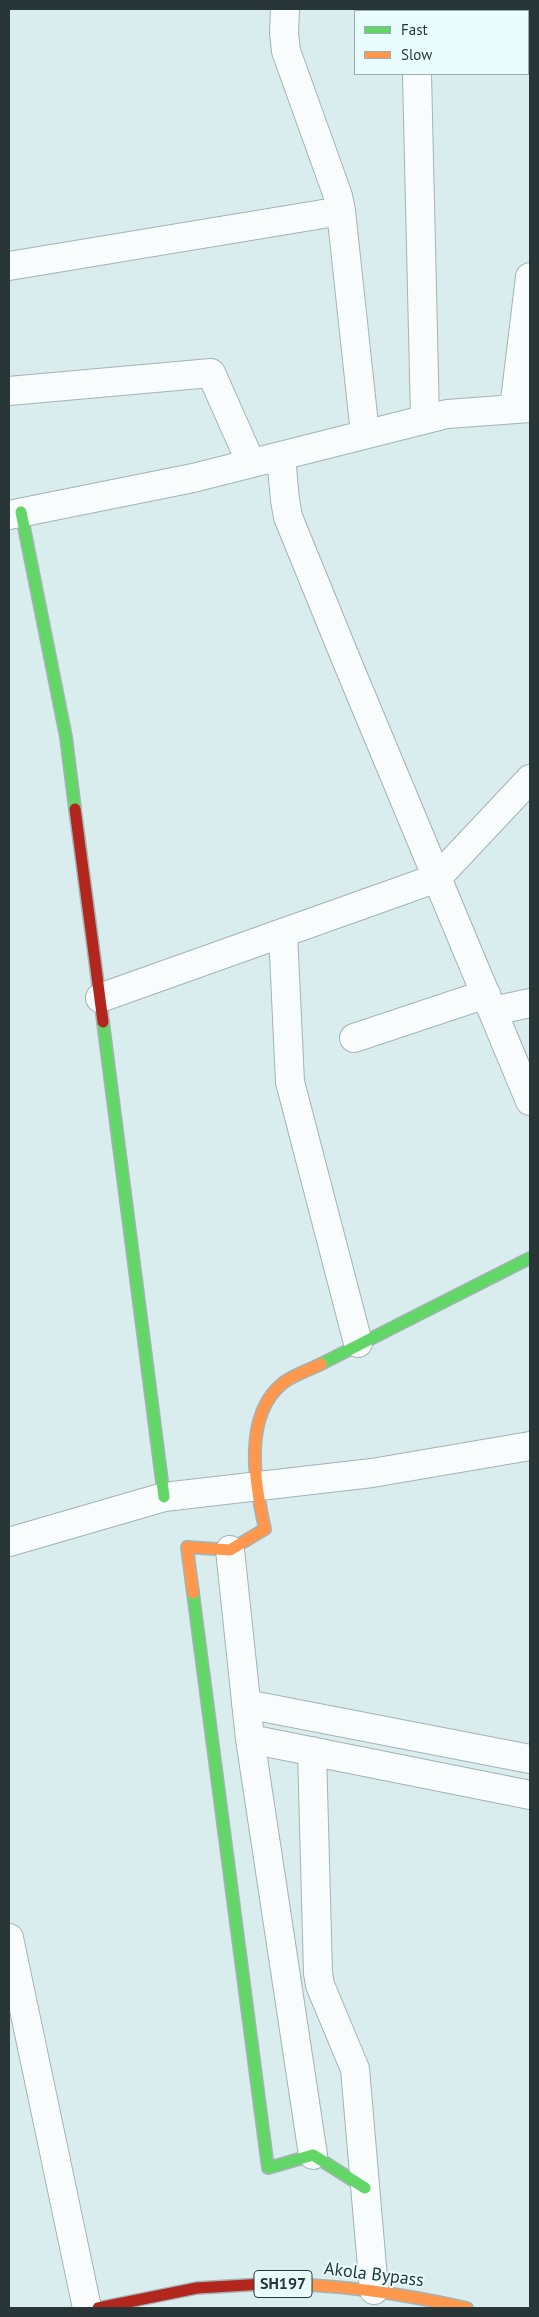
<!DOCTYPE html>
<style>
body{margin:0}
#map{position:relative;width:539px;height:2317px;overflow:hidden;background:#d9ecee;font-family:"PT Sans",sans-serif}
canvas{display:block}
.frame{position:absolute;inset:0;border:10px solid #293638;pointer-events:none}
.legend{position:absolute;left:354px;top:10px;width:175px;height:65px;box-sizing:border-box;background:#e9fdff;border:1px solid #9cadaf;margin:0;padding:6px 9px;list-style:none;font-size:15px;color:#293638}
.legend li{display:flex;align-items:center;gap:10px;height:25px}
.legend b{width:25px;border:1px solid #9cadaf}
</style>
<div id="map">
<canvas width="539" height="2317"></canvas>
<div class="frame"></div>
<ul class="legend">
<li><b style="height:6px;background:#63d668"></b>Fast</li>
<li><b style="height:6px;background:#ff974d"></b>Slow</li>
</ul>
</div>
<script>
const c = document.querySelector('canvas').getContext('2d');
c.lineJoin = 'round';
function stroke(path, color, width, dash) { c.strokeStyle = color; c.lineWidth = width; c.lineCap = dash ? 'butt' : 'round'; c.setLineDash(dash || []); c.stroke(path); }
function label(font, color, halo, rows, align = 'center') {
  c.font = font + ' "PT Sans",sans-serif'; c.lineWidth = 4; c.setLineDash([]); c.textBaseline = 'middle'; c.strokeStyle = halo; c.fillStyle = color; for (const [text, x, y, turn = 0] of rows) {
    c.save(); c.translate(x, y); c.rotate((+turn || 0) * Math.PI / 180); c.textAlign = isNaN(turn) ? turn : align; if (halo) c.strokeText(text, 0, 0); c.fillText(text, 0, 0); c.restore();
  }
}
const street = new Path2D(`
 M 285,9 L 284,33 L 286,51 L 338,196 L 341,211 L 365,434
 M 420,11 L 420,9
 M 417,74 L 425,419
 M 9,266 L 341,211
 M 9,391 L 211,373 L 251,463
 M 514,409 L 530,277
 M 281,456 L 285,500 L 288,517 L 350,669 L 530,1101
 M 9,515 L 193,478 L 447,414 L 530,408
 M 283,933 L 290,1082 L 358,1343
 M 100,998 L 437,878 L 530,779
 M 493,1011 L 530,1003
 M 354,1038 L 486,994
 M 9,1542 L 164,1497 L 372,1473 L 530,1446
 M 230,1550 L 250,1739 L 313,2155
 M 246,1704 L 530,1759
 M 250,1739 L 530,1795
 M 312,1751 L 318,1973 L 320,1985 L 355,2069 L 374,2290
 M 9,1938 L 87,2308`);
const fast = new Path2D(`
 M 21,512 L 66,737 L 75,809
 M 103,1022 L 164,1497
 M 321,1364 L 530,1258
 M 193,1593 L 268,2168 L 313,2155 L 365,2188`);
const slow = new Path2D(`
 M 193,1593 L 187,1547 L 230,1550 L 265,1529 C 255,1485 242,1416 283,1383 C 293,1375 309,1370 321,1364
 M 264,2284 C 333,2283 400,2293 467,2308`);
const jam = new Path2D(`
 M 75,809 L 103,1022
 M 98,2308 L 197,2288 L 264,2284`);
stroke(street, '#a4b3b4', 30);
stroke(fast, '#a4b3b4', 14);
stroke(slow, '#a4b3b4', 14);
stroke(jam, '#a4b3b4', 14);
stroke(street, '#f9fcfc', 28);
stroke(fast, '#63d668', 11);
stroke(slow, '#ff974d', 11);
stroke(jam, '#b3261e', 11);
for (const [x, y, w] of [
 [283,2284,58]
]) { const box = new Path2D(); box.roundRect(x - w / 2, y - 13.5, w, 27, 4); c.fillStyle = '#e9fdff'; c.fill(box); stroke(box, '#293638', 1); }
label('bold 16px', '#293638', null, [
 ["SH197",283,2284]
]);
label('18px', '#293638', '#e9fdff', [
 ["Akola Bypass",374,2275,7]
]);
</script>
